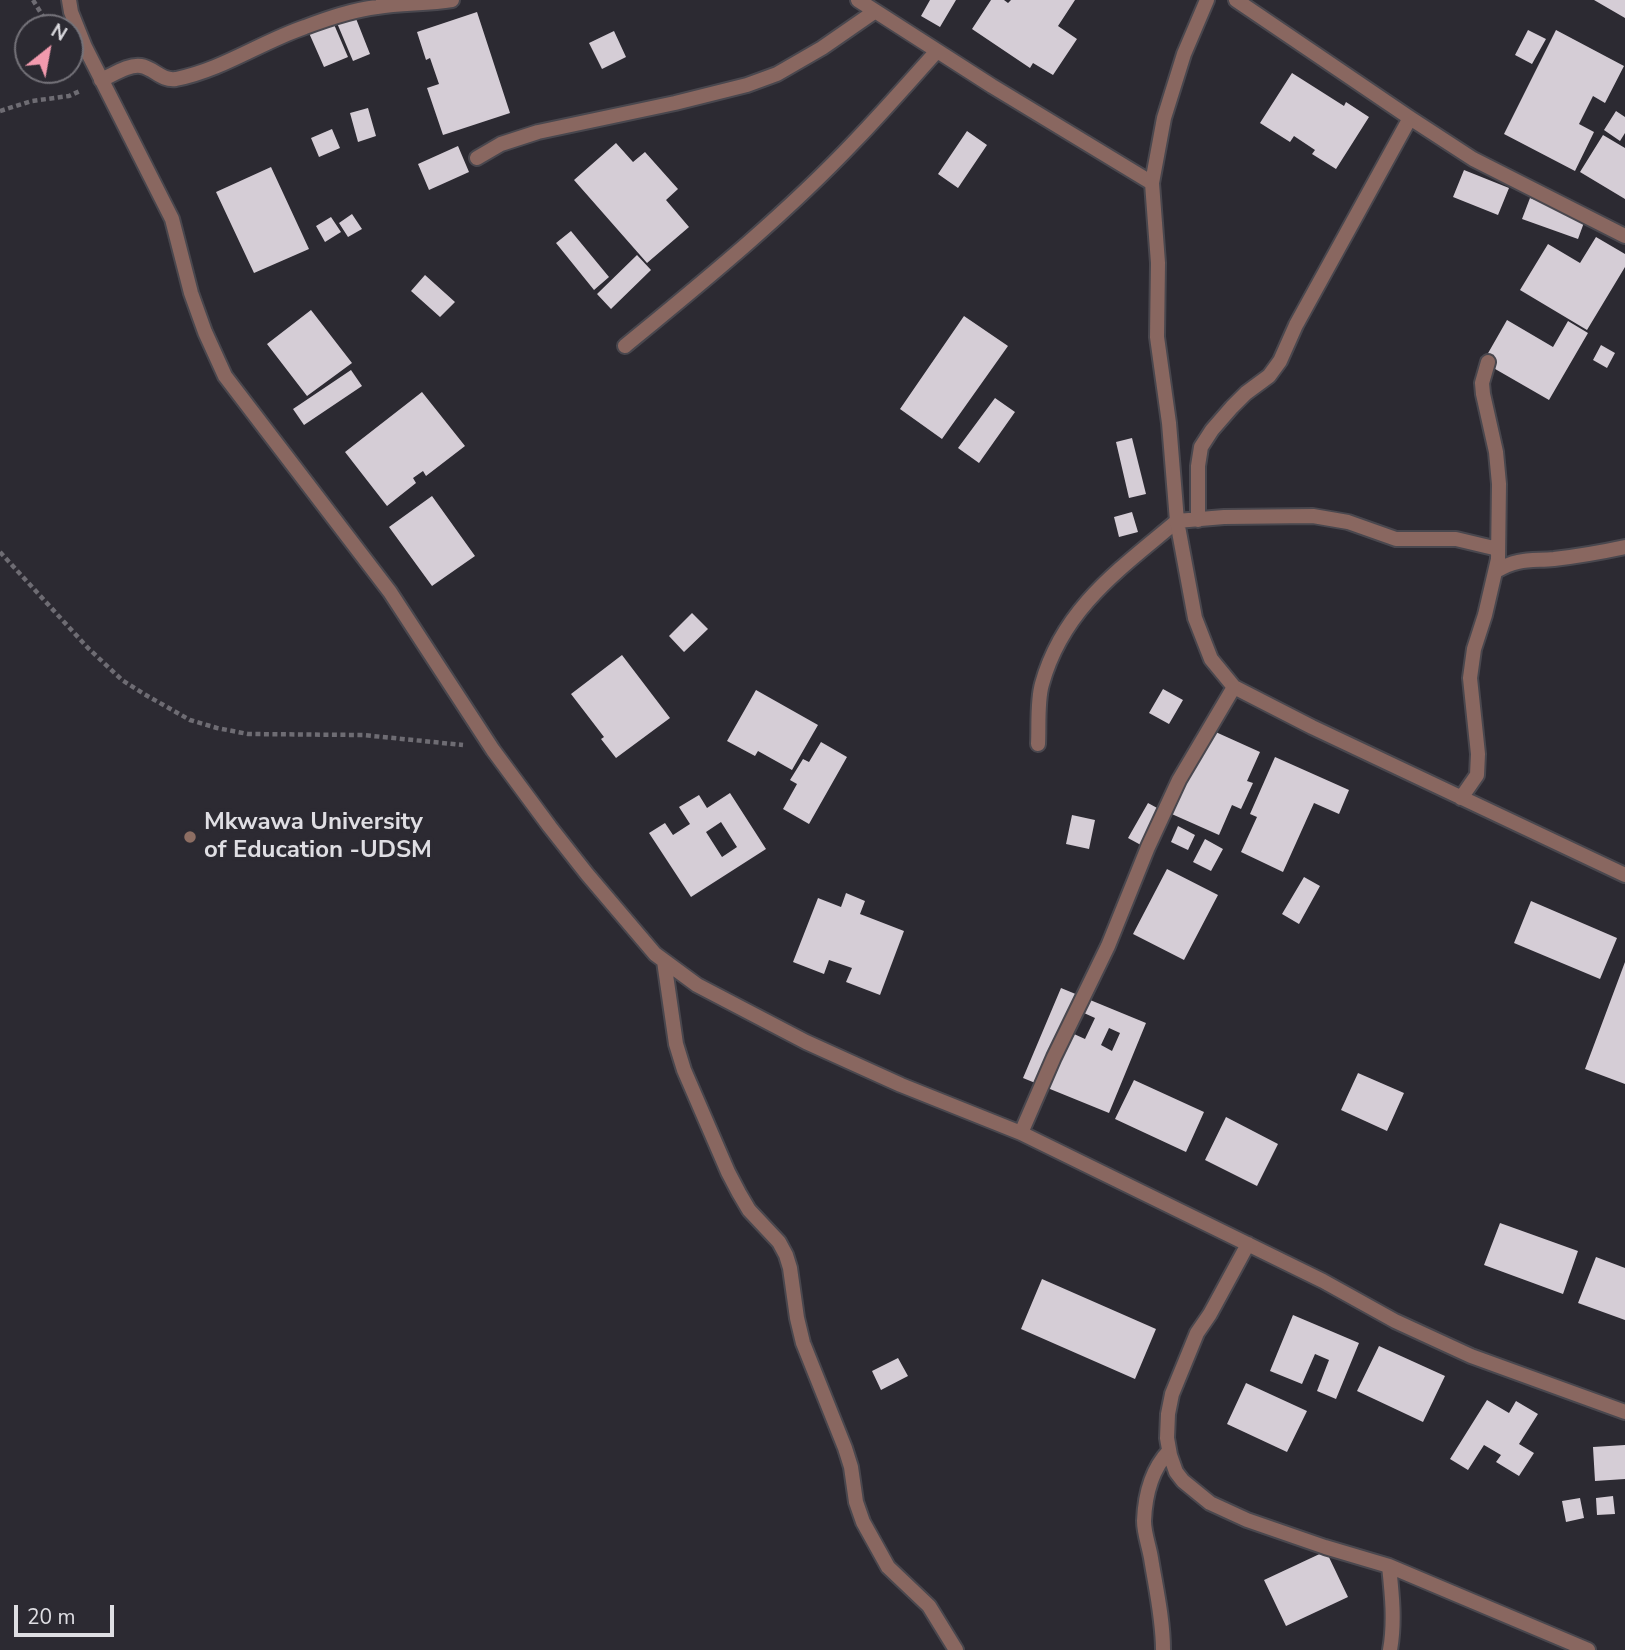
<!DOCTYPE html>
<style>
body{margin:0}
#map{position:relative;width:1625px;height:1650px;overflow:hidden;background:#2c2a32;font-family:"Nunito Sans",sans-serif}
canvas{display:block}
.north{position:absolute;left:14px;top:14px;width:70px;height:70px;box-sizing:border-box;background:#2c2a32;border:2px solid #747279;border-radius:50%;rotate:31deg;font-size:19px;font-weight:700;line-height:28px;text-align:center;color:#dfdee3}
.north::after{content:'';display:block;margin:auto;width:24px;height:32px;background:#f29aae;clip-path:polygon(50% 0,100% 100%,50% 72%,0 100%)}
.scale{position:absolute;left:14px;top:1605px;width:100px;height:32px;box-sizing:border-box;border:4px solid #dfdee3;border-top:0;padding-left:9px;font-size:21px;line-height:24px;white-space:nowrap;color:#dfdee3;-webkit-text-stroke:5px #2c2a32;paint-order:stroke}
</style>
<div id="map">
<canvas width="1625" height="1650"></canvas>
<div class="north">N</div>
<div class="scale">20 m</div>
</div>
<script>
const c = document.querySelector('canvas').getContext('2d');
c.lineJoin = 'round';
function fillPath(path, color) { c.fillStyle = color; c.fill(path, 'evenodd'); }
function stroke(path, color, width, dash) { c.strokeStyle = color; c.lineWidth = width; c.lineCap = dash ? 'butt' : 'round'; c.setLineDash(dash || []); c.stroke(path); }
function label(font, color, halo, rows, align = 'center') {
  c.font = font + ' "Nunito Sans",sans-serif'; c.lineWidth = 7; c.setLineDash([]); c.textBaseline = 'middle'; c.strokeStyle = halo; c.fillStyle = color; for (const [text, x, y, turn = 0] of rows) {
    c.save(); c.translate(x, y); c.rotate((+turn || 0) * Math.PI / 180); c.textAlign = isNaN(turn) ? turn : align; if (halo) c.strokeText(text, 0, 0); c.fillText(text, 0, 0); c.restore();
  }
}
fillPath(new Path2D(`
 M 930,0 L 956,0 L 940,27 L 921,16 Z
 M 991,0 L 1004,0 L 1008,3 L 1011,0 L 1075,0 L 1058,26 L 1077,39 L 1053,75 L 1033,63 L 1030,68 L 972,29 Z
 M 1594,0 L 1625,0 L 1625,18 Z
 M 477,12 L 510,113 L 443,135 L 427,88 L 439,84 L 430,58 L 426,60 L 417,32 Z
 M 355,16 L 370,54 L 353,61 L 337,23 Z
 M 333,22 L 348,57 L 324,67 L 309,33 Z
 M 1528,30 L 1546,39 L 1532,64 L 1515,55 Z
 M 1556,30 L 1624,66 L 1605,103 L 1593,96 L 1579,124 L 1594,132 L 1575,171 L 1504,134 Z
 M 614,31 L 626,57 L 602,69 L 589,43 Z
 M 1292,73 L 1344,106 L 1346,102 L 1369,117 L 1336,169 L 1312,154 L 1315,150 L 1294,136 L 1290,142 L 1260,123 Z
 M 368,108 L 376,136 L 358,142 L 350,113 Z
 M 1616,111 L 1625,117 L 1625,133 L 1620,141 L 1604,130 Z
 M 332,129 L 340,148 L 319,157 L 311,138 Z
 M 967,131 L 987,145 L 958,188 L 938,174 Z
 M 1603,135 L 1625,148 L 1625,199 L 1580,172 Z
 M 616,143 L 633,162 L 645,152 L 678,189 L 666,200 L 689,227 L 647,263 L 574,180 Z
 M 458,146 L 469,172 L 429,190 L 418,164 Z
 M 271,167 L 309,249 L 254,273 L 216,192 Z
 M 1464,170 L 1509,188 L 1498,215 L 1453,197 Z
 M 1530,198 L 1586,217 L 1578,239 L 1522,219 Z
 M 352,214 L 362,229 L 348,237 L 339,223 Z
 M 331,217 L 341,232 L 325,242 L 316,226 Z
 M 571,231 L 609,277 L 594,290 L 556,243 Z
 M 1596,237 L 1625,254 L 1625,267 L 1587,330 L 1520,290 L 1548,244 L 1580,263 Z
 M 637,255 L 651,270 L 611,309 L 597,294 Z
 M 425,275 L 455,302 L 440,317 L 411,291 Z
 M 311,310 L 352,363 L 307,396 L 267,344 Z
 M 964,316 L 1008,346 L 942,439 L 900,409 Z
 M 1507,320 L 1553,347 L 1568,321 L 1588,333 L 1549,400 L 1483,362 Z
 M 1601,345 L 1615,353 L 1607,368 L 1593,360 Z
 M 351,370 L 362,386 L 304,425 L 293,409 Z
 M 422,392 L 465,446 L 426,476 L 423,471 L 413,478 L 416,483 L 387,506 L 345,452 Z
 M 995,398 L 1015,412 L 979,463 L 958,448 Z
 M 1132,438 L 1146,494 L 1129,498 L 1116,442 Z
 M 432,496 L 475,556 L 432,586 L 389,527 Z
 M 1132,512 L 1138,532 L 1119,537 L 1114,517 Z
 M 692,613 L 708,629 L 684,652 L 669,636 Z
 M 622,655 L 670,718 L 616,758 L 601,739 L 604,737 L 571,694 Z
 M 1163,689 L 1183,700 L 1169,724 L 1149,713 Z
 M 756,690 L 818,725 L 792,770 L 758,751 L 755,756 L 727,741 Z
 M 1209,729 L 1260,752 L 1247,781 L 1253,783 L 1241,809 L 1232,805 L 1219,835 L 1165,811 Z
 M 821,742 L 847,757 L 809,824 L 783,809 L 797,784 L 790,780 L 803,759 L 809,762 Z
 M 1275,757 L 1349,790 L 1339,814 L 1314,803 L 1283,872 L 1241,852 L 1257,817 L 1250,814 Z
 M 730,793 L 766,849 L 691,897 L 649,833 L 665,823 L 673,835 L 690,824 L 679,807 L 699,795 L 707,808 ZM 721,822 L 737,847 L 722,857 L 706,832 Z
 M 1148,803 L 1170,815 L 1150,850 L 1128,838 Z
 M 1072,815 L 1095,820 L 1089,849 L 1066,844 Z
 M 1178,826 L 1195,835 L 1188,850 L 1171,842 Z
 M 1205,839 L 1223,849 L 1211,871 L 1193,862 Z
 M 1167,869 L 1218,895 L 1184,960 L 1133,934 Z
 M 1304,877 L 1320,886 L 1299,924 L 1282,914 Z
 M 846,893 L 865,901 L 860,914 L 904,931 L 880,995 L 846,982 L 852,968 L 829,960 L 824,974 L 793,962 L 818,898 L 841,907 Z
 M 1531,901 L 1617,938 L 1600,979 L 1514,943 Z
 M 1625,962 L 1625,1084 L 1585,1069 Z
 M 1061,988 L 1146,1023 L 1109,1113 L 1023,1078 ZM 1084,1013 L 1095,1018 L 1085,1039 L 1074,1034 ZM 1109,1028 L 1120,1033 L 1112,1051 L 1101,1045 Z
 M 1358,1073 L 1404,1093 L 1387,1131 L 1341,1110 Z
 M 1134,1080 L 1204,1112 L 1186,1152 L 1115,1119 Z
 M 1226,1117 L 1278,1144 L 1257,1186 L 1205,1160 Z
 M 1500,1223 L 1578,1251 L 1563,1294 L 1484,1265 Z
 M 1596,1257 L 1625,1268 L 1625,1320 L 1578,1303 Z
 M 1042,1279 L 1156,1329 L 1135,1379 L 1021,1329 Z
 M 1293,1315 L 1359,1343 L 1336,1399 L 1317,1391 L 1329,1360 L 1315,1354 L 1302,1384 L 1270,1371 Z
 M 1379,1346 L 1445,1376 L 1423,1422 L 1357,1391 Z
 M 898,1358 L 908,1376 L 881,1390 L 872,1371 Z
 M 1246,1383 L 1307,1411 L 1287,1452 L 1227,1424 Z
 M 1487,1400 L 1509,1413 L 1516,1401 L 1538,1414 L 1519,1444 L 1534,1453 L 1519,1476 L 1496,1462 L 1501,1455 L 1484,1445 L 1468,1470 L 1450,1459 Z
 M 1625,1445 L 1625,1479 L 1595,1481 L 1593,1447 Z
 M 1613,1496 L 1615,1514 L 1597,1515 L 1596,1498 Z
 M 1580,1498 L 1584,1518 L 1566,1522 L 1562,1501 Z
 M 1326,1551 L 1348,1597 L 1286,1626 L 1264,1580 Z`), '#d5cdd6');
const lane = new Path2D(`
 M 1038,744 C 1039,726 1037,701 1042,684 C 1063,608 1120,569 1177,521`);
const street = new Path2D(`
 M 69,0 L 71,12 L 85,47 L 172,219 L 191,293 L 205,332 L 225,376 L 390,592 L 493,750 L 550,827 L 587,874 L 655,954 L 697,985 L 806,1042 L 901,1085 L 1021,1133 L 1323,1281 L 1395,1321 L 1471,1356 L 1625,1412
 M 858,0 L 992,86 L 1152,183
 M 1207,0 L 1184,54 L 1164,118 L 1152,183 L 1158,263 L 1157,337 L 1169,423 L 1177,521 L 1195,618 L 1211,659 L 1234,687 L 1312,727 L 1625,875
 M 1236,0 L 1410,118 L 1473,159 L 1625,236
 M 101,80 C 113,75 128,64 141,66 C 154,68 161,81 176,79 C 222,70 261,42 305,27 C 329,18 352,10 377,7 C 402,3 427,4 452,0
 M 477,158 L 501,144 L 538,132 L 675,103 L 747,85 L 777,74 L 822,48 L 874,12
 M 625,346 C 704,281 784,216 855,141 C 883,112 910,81 937,51
 M 1198,520 L 1198,466 L 1201,447 L 1212,430 L 1232,407 L 1246,393 L 1269,376 L 1280,361 L 1296,325 L 1410,118
 M 1177,521 L 1224,517 L 1313,516 L 1348,522 L 1396,539 L 1456,539 L 1498,549
 M 1496,571 C 1518,558 1530,561 1554,559 C 1578,556 1602,552 1625,547
 M 1461,798 L 1477,775 L 1478,754 L 1470,678 L 1474,649 L 1485,615 L 1498,559 L 1499,484 L 1496,452 L 1483,394 L 1482,383 L 1488,362
 M 664,961 L 676,1044 L 684,1070 L 728,1172 L 739,1193 L 749,1210 L 779,1242 L 786,1255 L 790,1268 L 797,1318 L 803,1343 L 845,1448 L 851,1467 L 856,1502 L 863,1522 L 888,1567 L 929,1606 L 956,1650
 M 1021,1133 L 1054,1057 L 1108,946 L 1148,847 L 1179,780 L 1234,687
 M 1248,1244 L 1210,1314 L 1197,1333 L 1172,1394 L 1168,1414 L 1167,1438 L 1170,1455 L 1176,1472 L 1183,1481 L 1210,1503 L 1247,1520 L 1325,1547 L 1389,1566 L 1588,1650
 M 1389,1566 C 1392,1594 1395,1622 1390,1650
 M 1163,1650 C 1163,1619 1156,1589 1151,1558 C 1149,1546 1144,1533 1144,1521 C 1145,1495 1152,1469 1169,1451`);
stroke(lane, '#49474e', 18);
stroke(street, '#49474e', 18);
stroke(new Path2D(`
 M 33,0 L 47,23
 M 0,111 L 32,101 L 69,96 L 80,91
 M 0,552 L 88,648 L 122,680 L 144,694 L 190,720 L 217,728 L 248,734 L 363,735 L 463,745`), '#6e6c73', 4.5, [5, 3.5]);
stroke(lane, '#896760', 14);
stroke(street, '#896760', 14);
for (const [x, y, r, color] of [
 [190,837,7,"#8d6e63"]
]) { const dot = new Path2D(); dot.arc(x, y, r, 0, 2 * Math.PI); c.fillStyle = color; c.fill(dot); stroke(dot, '#2c2a32', 2.5); }
label('bold 24px', '#dfdee3', '#2c2a32', [
 ["Mkwawa University",204,823],
 ["of Education -UDSM",204,851]
], 'left');
</script>
